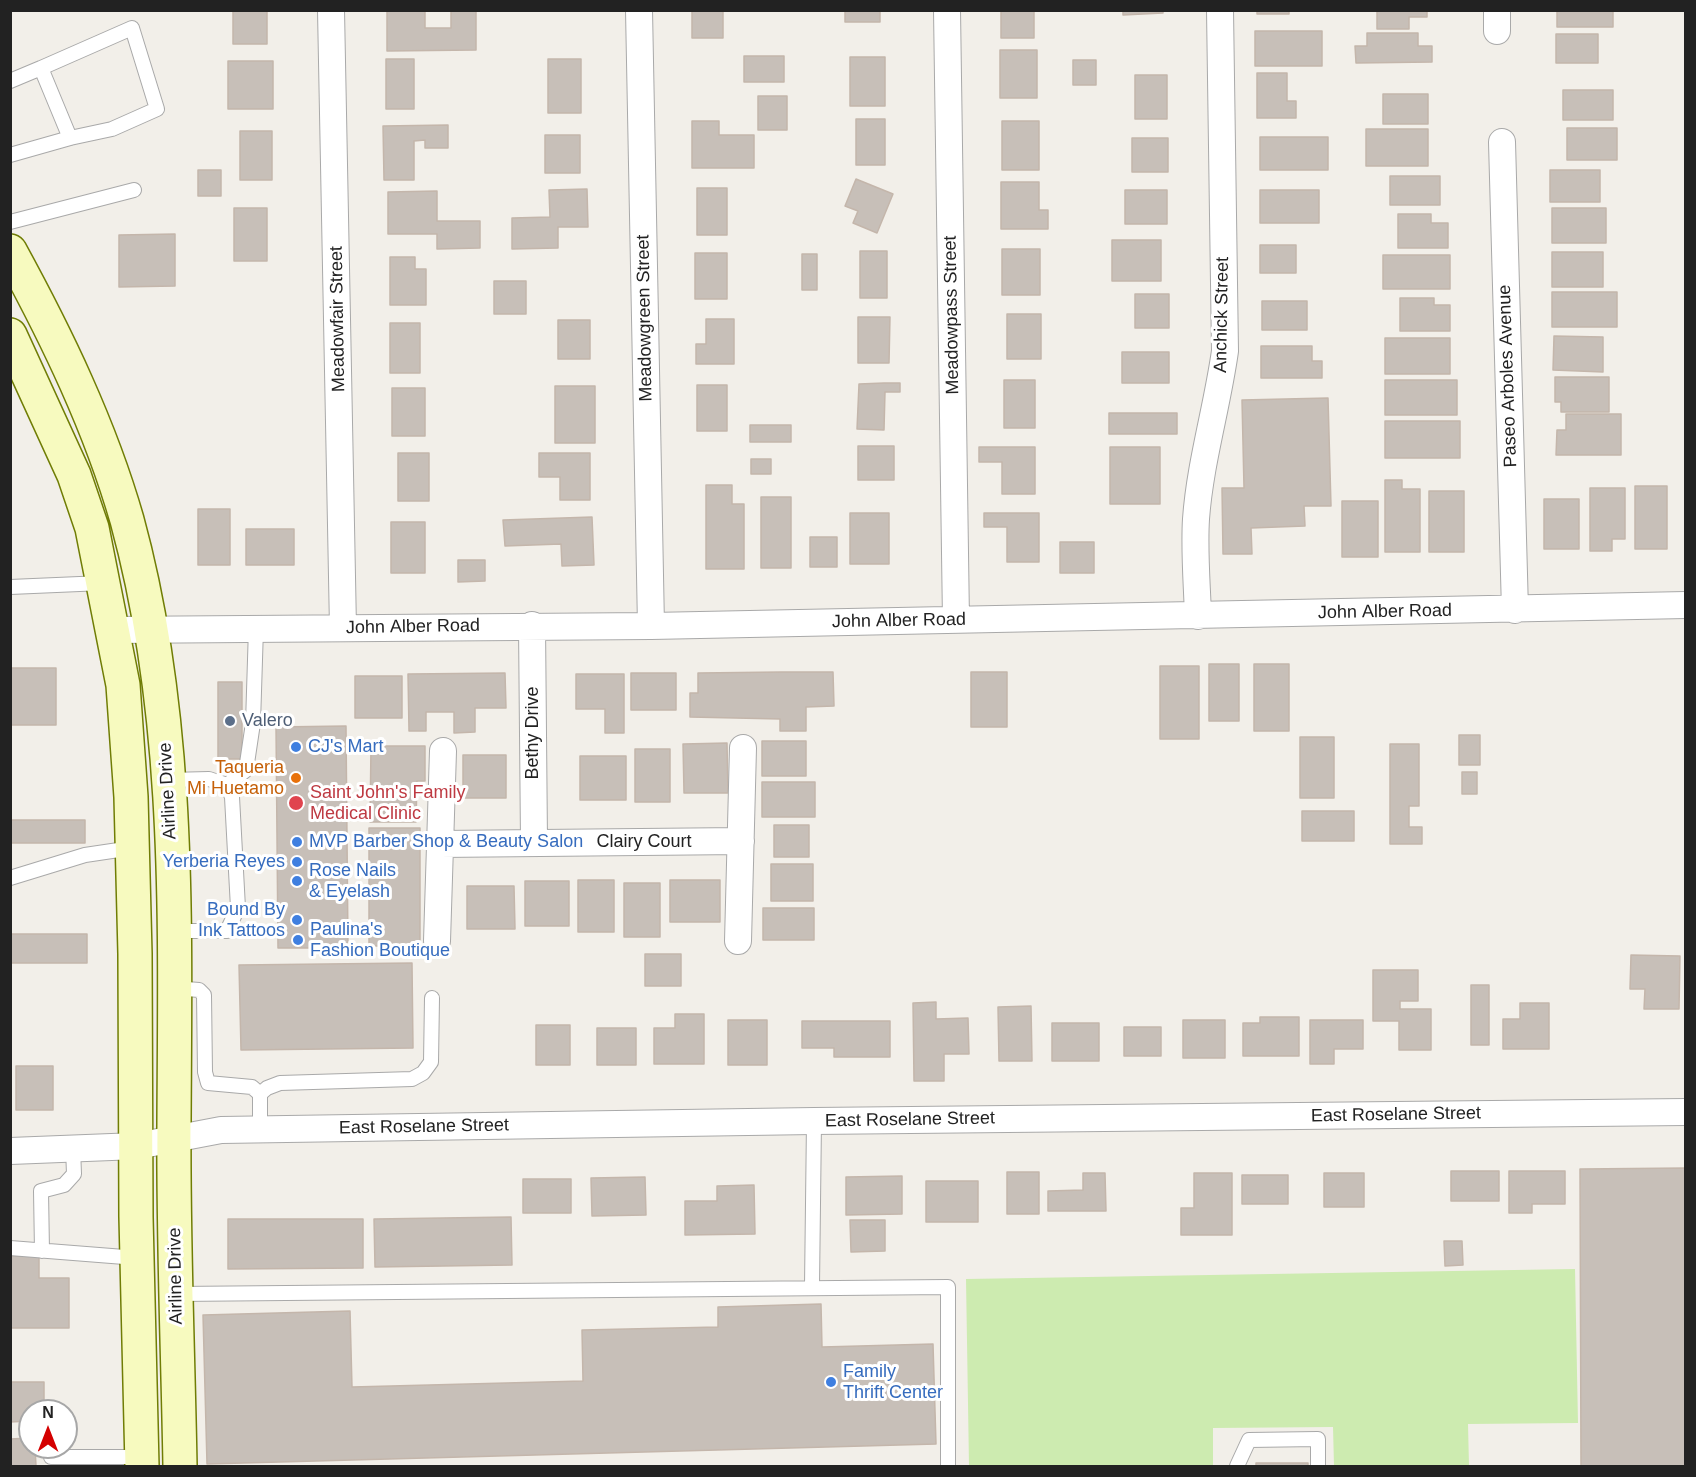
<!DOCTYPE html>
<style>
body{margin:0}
#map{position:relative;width:1696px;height:1477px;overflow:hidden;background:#f2efe9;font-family:Helvetica,sans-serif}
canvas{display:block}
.frame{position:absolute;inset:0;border:12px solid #222;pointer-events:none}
.north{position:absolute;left:18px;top:1399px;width:60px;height:60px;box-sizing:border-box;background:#fff;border:2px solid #a7a7a7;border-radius:50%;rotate:0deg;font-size:16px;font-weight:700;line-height:24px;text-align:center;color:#222}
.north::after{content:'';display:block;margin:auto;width:21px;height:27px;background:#d40000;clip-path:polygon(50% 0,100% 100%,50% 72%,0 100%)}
</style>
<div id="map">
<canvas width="1696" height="1477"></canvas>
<div class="frame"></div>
<div class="north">N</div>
</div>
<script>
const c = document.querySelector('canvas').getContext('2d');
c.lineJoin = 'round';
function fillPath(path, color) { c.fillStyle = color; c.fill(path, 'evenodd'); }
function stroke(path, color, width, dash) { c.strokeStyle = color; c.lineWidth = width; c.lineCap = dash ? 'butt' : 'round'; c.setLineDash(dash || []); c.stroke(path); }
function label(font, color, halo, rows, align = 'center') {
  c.font = font + ' Helvetica,sans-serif'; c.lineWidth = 6; c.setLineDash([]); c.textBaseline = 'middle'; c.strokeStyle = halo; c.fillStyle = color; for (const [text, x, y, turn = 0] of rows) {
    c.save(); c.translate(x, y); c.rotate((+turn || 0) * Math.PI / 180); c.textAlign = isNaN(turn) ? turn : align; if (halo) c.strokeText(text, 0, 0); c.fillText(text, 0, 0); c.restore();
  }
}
fillPath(new Path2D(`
 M 1575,1269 L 1578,1423 L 1468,1424 L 1469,1466 L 1334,1466 L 1333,1427 L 1213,1428 L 1213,1466 L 969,1466 L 966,1279 Z`), '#cdebb0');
const building = new Path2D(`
 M 233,10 L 267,10 L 267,44 L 233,44 Z
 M 387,10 L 425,10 L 425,28 L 451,28 L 451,10 L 476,10 L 476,50 L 387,51 Z
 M 692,10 L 723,10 L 723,38 L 692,38 Z
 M 845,10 L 880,10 L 880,22 L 845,22 Z
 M 1001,10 L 1034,10 L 1034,38 L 1001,38 Z
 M 1123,10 L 1163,10 L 1163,13 L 1123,15 Z
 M 1257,10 L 1289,10 L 1289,14 L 1257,14 Z
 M 1377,10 L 1427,10 L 1427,17 L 1409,17 L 1409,29 L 1377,29 Z
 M 1557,10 L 1613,10 L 1613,27 L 1557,27 Z
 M 1255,31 L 1322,31 L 1322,66 L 1255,66 Z
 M 1367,33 L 1418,33 L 1418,46 L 1432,46 L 1432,62 L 1356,63 L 1355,46 L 1367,46 Z
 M 1556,34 L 1598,34 L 1598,63 L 1556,63 Z
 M 1000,50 L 1037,50 L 1037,98 L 1000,98 Z
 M 744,56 L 784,56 L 784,82 L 744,82 Z
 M 850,57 L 885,57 L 885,106 L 850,106 Z
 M 386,59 L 414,59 L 414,109 L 386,109 Z
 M 548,59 L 581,59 L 581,113 L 548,113 Z
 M 1073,60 L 1096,60 L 1096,85 L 1073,85 Z
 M 228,61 L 273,61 L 273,109 L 228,109 Z
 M 1257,73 L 1287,73 L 1287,101 L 1296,101 L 1296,118 L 1257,118 Z
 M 1135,75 L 1167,75 L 1167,119 L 1135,119 Z
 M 1563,90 L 1613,90 L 1613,120 L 1563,120 Z
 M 1383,94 L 1428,94 L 1428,124 L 1383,124 Z
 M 758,96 L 787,96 L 787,130 L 758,130 Z
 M 856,119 L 885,119 L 885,165 L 856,165 Z
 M 692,121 L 719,121 L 719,135 L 754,135 L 754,168 L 692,168 Z
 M 1002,121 L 1039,121 L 1039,170 L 1002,170 Z
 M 448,125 L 448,148 L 425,148 L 425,140 L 414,141 L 414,180 L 384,180 L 383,126 Z
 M 1567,128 L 1617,128 L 1617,160 L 1567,160 Z
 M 1366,129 L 1428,129 L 1428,166 L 1366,166 Z
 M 240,131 L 272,131 L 272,180 L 240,180 Z
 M 545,135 L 580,135 L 580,173 L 545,173 Z
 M 1260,137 L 1328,137 L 1328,170 L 1260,170 Z
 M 1132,138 L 1168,138 L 1168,172 L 1132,172 Z
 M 198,170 L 221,170 L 221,196 L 198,196 Z
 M 1550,170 L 1600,170 L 1600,202 L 1550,202 Z
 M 1390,176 L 1440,176 L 1440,205 L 1390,205 Z
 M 856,179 L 893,194 L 877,233 L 853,223 L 858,211 L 845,206 Z
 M 1001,182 L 1039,182 L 1039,210 L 1048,210 L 1048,229 L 1001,229 Z
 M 697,188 L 727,188 L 727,235 L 697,235 Z
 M 587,189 L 588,227 L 558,227 L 558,248 L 512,249 L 512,218 L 550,217 L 549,190 Z
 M 1125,190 L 1167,190 L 1167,224 L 1125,224 Z
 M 1260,190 L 1319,190 L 1319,223 L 1260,223 Z
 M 437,191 L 437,221 L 480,221 L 480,248 L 437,249 L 437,234 L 388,234 L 388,192 Z
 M 234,208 L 267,208 L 267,261 L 234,261 Z
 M 1552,208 L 1606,208 L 1606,243 L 1552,243 Z
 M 1398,214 L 1431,214 L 1431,223 L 1448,223 L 1448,248 L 1398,248 Z
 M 175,234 L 175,286 L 119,287 L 119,235 Z
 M 1112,240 L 1161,240 L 1161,281 L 1112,281 Z
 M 1260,245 L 1296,245 L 1296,273 L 1260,273 Z
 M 1002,249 L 1040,249 L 1040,295 L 1002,295 Z
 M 860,251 L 887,251 L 887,298 L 860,298 Z
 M 1552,252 L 1603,252 L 1603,287 L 1552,287 Z
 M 695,253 L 727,253 L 727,299 L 695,299 Z
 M 802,254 L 817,254 L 817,290 L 802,290 Z
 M 1383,255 L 1450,255 L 1450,289 L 1383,289 Z
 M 390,257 L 415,257 L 415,269 L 426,269 L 426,305 L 390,305 Z
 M 494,281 L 526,281 L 526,314 L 494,314 Z
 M 1552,292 L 1617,292 L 1617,327 L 1552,327 Z
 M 1135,294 L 1169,294 L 1169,328 L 1135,328 Z
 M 1400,298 L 1434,298 L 1434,305 L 1450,305 L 1450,331 L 1400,331 Z
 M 1262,301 L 1307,301 L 1307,330 L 1262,330 Z
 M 1007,314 L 1041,314 L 1041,359 L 1007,359 Z
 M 858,317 L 890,317 L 889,363 L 858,363 Z
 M 706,319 L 734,319 L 734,364 L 696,364 L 696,344 L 706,344 Z
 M 558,320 L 590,320 L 590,359 L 558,359 Z
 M 390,323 L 420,323 L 420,373 L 390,373 Z
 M 1554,336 L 1603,337 L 1603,372 L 1553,370 Z
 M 1385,338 L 1450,338 L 1450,374 L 1385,374 Z
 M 1261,346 L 1312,346 L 1312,361 L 1322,361 L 1322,378 L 1261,378 Z
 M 1122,352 L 1169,352 L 1169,383 L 1122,383 Z
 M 1555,377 L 1609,377 L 1609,412 L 1561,412 L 1561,402 L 1555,402 Z
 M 1004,380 L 1035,380 L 1035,428 L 1004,428 Z
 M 1385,380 L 1457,380 L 1457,415 L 1385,415 Z
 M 884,383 L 900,383 L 900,392 L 885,392 L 884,430 L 857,429 L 859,384 Z
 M 697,385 L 727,385 L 727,431 L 697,431 Z
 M 555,386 L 595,386 L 595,443 L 555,443 Z
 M 392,388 L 425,388 L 425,436 L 392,436 Z
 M 1328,398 L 1331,506 L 1304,506 L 1305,526 L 1251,528 L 1252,554 L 1223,554 L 1222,488 L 1244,488 L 1242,400 Z
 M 1109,413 L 1177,413 L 1177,434 L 1109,434 Z
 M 1566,414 L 1621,414 L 1621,455 L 1556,455 L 1557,430 L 1566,430 Z
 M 1385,421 L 1460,421 L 1460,458 L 1385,458 Z
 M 750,425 L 791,425 L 791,442 L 750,442 Z
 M 858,446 L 894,446 L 894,480 L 858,480 Z
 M 979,447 L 1035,447 L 1035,494 L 1002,494 L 1002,462 L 979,462 Z
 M 1110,447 L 1160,447 L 1160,504 L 1110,504 Z
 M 398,453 L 429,453 L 429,501 L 398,501 Z
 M 539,453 L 590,453 L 590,500 L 560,500 L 560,477 L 539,477 Z
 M 751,459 L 771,459 L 771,474 L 751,474 Z
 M 1385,480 L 1402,480 L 1402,489 L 1420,489 L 1420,552 L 1385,552 Z
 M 706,485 L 732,485 L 732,504 L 744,504 L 744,569 L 706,569 Z
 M 1635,486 L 1667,486 L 1667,549 L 1635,549 Z
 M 1590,488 L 1625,488 L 1625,539 L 1612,539 L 1612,551 L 1590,551 Z
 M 1429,491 L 1464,491 L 1464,552 L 1429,552 Z
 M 761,497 L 791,497 L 791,568 L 761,568 Z
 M 1544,499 L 1579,499 L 1579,549 L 1544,549 Z
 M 1342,501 L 1378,501 L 1378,557 L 1342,557 Z
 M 198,509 L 230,509 L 230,565 L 198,565 Z
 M 850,513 L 889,513 L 889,564 L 850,564 Z
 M 984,513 L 1039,513 L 1039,562 L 1007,562 L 1007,527 L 984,527 Z
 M 592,517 L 594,565 L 562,566 L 561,544 L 505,546 L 503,520 Z
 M 391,522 L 425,522 L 425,573 L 391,573 Z
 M 246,529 L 294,529 L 294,565 L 246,565 Z
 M 810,537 L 837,537 L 837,567 L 810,567 Z
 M 1060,542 L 1094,542 L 1094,573 L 1060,573 Z
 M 458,560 L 485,560 L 485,581 L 458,582 Z
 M 1209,664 L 1239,664 L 1239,721 L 1209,721 Z
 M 1254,664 L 1289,664 L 1289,731 L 1254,731 Z
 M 1160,666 L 1199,666 L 1199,739 L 1160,739 Z
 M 10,668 L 56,668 L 56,725 L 10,725 Z
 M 781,672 L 833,672 L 834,706 L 806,707 L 806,731 L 780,731 L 780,719 L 690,717 L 690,693 L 698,693 L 698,673 Z
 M 971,672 L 1007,672 L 1007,727 L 971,727 Z
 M 505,673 L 506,708 L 475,708 L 475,732 L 454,733 L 454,712 L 426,712 L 426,731 L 409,731 L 408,674 Z
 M 631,673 L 676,673 L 676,710 L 631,710 Z
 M 576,674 L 624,674 L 624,733 L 605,733 L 605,709 L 576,709 Z
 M 355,676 L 402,676 L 402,718 L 355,718 Z
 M 218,682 L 242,682 L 242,759 L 218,759 Z
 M 346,726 L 348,948 L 278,948 L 276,727 Z
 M 1459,735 L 1480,735 L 1480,765 L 1459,765 Z
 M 1300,737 L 1334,737 L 1334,798 L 1300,798 Z
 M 762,741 L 806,741 L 806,776 L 762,776 Z
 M 727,743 L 728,793 L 684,793 L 683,744 Z
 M 1390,744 L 1419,744 L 1419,806 L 1409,806 L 1409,827 L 1422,827 L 1422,844 L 1390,844 Z
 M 371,746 L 425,746 L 425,781 L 417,781 L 416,822 L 370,822 Z
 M 635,749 L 670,749 L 670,802 L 635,802 Z
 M 463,755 L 506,755 L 506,798 L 463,798 Z
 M 580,756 L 626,756 L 626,800 L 580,800 Z
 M 1462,772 L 1477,772 L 1477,794 L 1462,794 Z
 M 762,782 L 815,782 L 815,817 L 762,817 Z
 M 1302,811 L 1354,811 L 1354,841 L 1302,841 Z
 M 10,820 L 85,820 L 85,843 L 10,843 Z
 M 774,825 L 809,825 L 809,857 L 774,857 Z
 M 369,828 L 420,828 L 420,946 L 369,946 Z
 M 771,864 L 813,864 L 813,901 L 771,901 Z
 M 578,880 L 614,880 L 614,932 L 578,932 Z
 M 670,880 L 720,880 L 720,922 L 670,922 Z
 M 525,881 L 569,881 L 569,926 L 525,926 Z
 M 624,883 L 660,883 L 660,937 L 624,937 Z
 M 467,886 L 514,886 L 515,929 L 467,929 Z
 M 763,908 L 814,908 L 814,940 L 763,940 Z
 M 10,934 L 87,934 L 87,963 L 10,963 Z
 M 645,954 L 681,954 L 681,986 L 645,986 Z
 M 1631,955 L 1680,956 L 1679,1009 L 1644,1009 L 1645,989 L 1630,989 Z
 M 412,963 L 413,1048 L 241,1050 L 239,965 Z
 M 1373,970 L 1418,970 L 1418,1001 L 1400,1001 L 1400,1009 L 1431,1009 L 1431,1050 L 1399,1050 L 1399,1021 L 1373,1021 Z
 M 1471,985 L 1489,985 L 1489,1045 L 1471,1045 Z
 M 936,1002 L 936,1019 L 968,1018 L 969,1054 L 944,1054 L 944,1081 L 914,1081 L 913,1003 Z
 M 1520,1003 L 1549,1003 L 1549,1049 L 1503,1049 L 1503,1019 L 1520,1019 Z
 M 1031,1006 L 1032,1061 L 999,1061 L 998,1007 Z
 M 675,1014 L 704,1014 L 704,1064 L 654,1064 L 654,1028 L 675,1028 Z
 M 1260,1017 L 1299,1017 L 1299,1056 L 1243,1056 L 1243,1023 L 1260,1023 Z
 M 728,1020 L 767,1020 L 767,1065 L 728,1065 Z
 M 1183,1020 L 1225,1020 L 1225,1058 L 1183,1058 Z
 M 1310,1020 L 1363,1020 L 1363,1049 L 1334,1049 L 1334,1064 L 1310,1064 Z
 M 802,1021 L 890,1021 L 890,1057 L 834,1057 L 834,1048 L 802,1048 Z
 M 1052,1023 L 1099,1023 L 1099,1061 L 1052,1061 Z
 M 536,1025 L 570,1025 L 570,1065 L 536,1065 Z
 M 1124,1027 L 1161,1027 L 1161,1056 L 1124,1056 Z
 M 597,1028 L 636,1028 L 636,1065 L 597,1065 Z
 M 16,1066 L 53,1066 L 53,1110 L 16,1110 Z
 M 1686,1168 L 1686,1466 L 1581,1466 L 1580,1169 Z
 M 1451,1171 L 1499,1171 L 1499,1201 L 1451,1201 Z
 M 1509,1171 L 1565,1171 L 1565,1204 L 1532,1204 L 1532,1213 L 1509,1213 Z
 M 1007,1172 L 1039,1172 L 1039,1214 L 1007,1214 Z
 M 1083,1173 L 1105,1173 L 1106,1211 L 1048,1211 L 1048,1191 L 1083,1190 Z
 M 1194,1173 L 1232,1173 L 1232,1235 L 1181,1235 L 1181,1208 L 1194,1208 Z
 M 1324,1173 L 1364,1173 L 1364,1207 L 1324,1207 Z
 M 1242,1175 L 1288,1175 L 1288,1204 L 1242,1204 Z
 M 902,1176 L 902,1214 L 846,1215 L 846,1177 Z
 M 645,1177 L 646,1215 L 592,1216 L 591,1178 Z
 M 523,1179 L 571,1179 L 571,1213 L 523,1213 Z
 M 926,1181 L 978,1181 L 978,1222 L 926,1222 Z
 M 754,1185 L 755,1234 L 685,1235 L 685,1201 L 717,1201 L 717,1186 Z
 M 511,1217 L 512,1265 L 375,1267 L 374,1219 Z
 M 228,1219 L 363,1219 L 363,1268 L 228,1269 Z
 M 850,1220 L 885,1220 L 885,1251 L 851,1252 Z
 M 1444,1241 L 1462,1241 L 1463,1265 L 1445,1266 Z
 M 10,1256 L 39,1256 L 39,1278 L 69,1278 L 69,1328 L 10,1328 Z
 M 821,1304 L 822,1347 L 933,1344 L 936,1444 L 207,1464 L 203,1315 L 350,1311 L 352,1387 L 583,1381 L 582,1330 L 718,1327 L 718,1307 Z
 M 10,1382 L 44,1382 L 44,1411 L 30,1411 L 30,1421 L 10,1422 Z
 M 30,1438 L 30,1447 L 35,1447 L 36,1466 L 10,1466 L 10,1439 Z
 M 1256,1463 L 1308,1463 L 1308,1466 L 1256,1466 Z`);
fillPath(building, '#c7bfb8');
stroke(building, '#c4b6ab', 1.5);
const service = new Path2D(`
 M 41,68 L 132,28 L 157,109 L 112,129 L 70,138
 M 10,81 L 41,68 L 70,138 L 10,155
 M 10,222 L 134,190
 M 10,587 L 103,583
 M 169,780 L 209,779 L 227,785 L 232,797 L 238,908 L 227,931 L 174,931
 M 227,785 L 246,770 L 253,723 L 256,628
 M 10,878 L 85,855 L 132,848
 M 174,988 L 199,990 L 204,995 L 205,1072 L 208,1083 L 252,1087 L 260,1094
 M 260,1130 L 260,1094 L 267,1088 L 280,1083 L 412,1079 L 423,1073 L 431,1062 L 432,998
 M 10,1248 L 137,1258
 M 42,1251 L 41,1191 L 64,1185 L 74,1174 L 73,1148
 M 812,1286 L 814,1121
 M 176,1294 L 948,1287 L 948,1466
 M 51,1457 L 142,1457
 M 1237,1466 L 1249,1440 L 1318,1439 L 1318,1466`);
const minor = new Path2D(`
 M 331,10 L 343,628
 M 639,10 L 651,626
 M 947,10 L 956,620
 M 1497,10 L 1497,31
 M 1502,142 L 1515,610
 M 1198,616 C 1197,584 1194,551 1196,519 C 1200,463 1217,408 1225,351 L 1220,10
 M 532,625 L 534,842
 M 112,630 L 651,626 L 1686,605
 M 440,844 L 741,841
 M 437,941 L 443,751
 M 738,941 L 743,748
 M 10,1151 L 137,1146 L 221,1130 L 814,1121 L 1686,1112`);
const secondary = new Path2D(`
 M 10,251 C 57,337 100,426 127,520 C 181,717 175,921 174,1123 C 173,1237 178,1352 180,1466
 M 10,335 L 74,475 L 92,528 L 123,685 L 131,797 L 135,954 L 136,1217 L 142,1466`);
stroke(service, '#a9a9a9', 16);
stroke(minor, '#a9a9a9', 28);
stroke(secondary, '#707d05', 36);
stroke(service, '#fff', 14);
stroke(minor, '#fff', 26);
stroke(secondary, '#f7fabf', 33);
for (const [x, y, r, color] of [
 [230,721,6,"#5c6f8a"],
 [296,747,6,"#3f7fe0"],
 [296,778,6,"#e8710a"],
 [296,803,8,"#e0444e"],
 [297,842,6,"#3f7fe0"],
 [297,862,6,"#3f7fe0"],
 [297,881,6,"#3f7fe0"],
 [297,920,6,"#3f7fe0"],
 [298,940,6,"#3f7fe0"],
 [831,1382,6,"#3f7fe0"]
]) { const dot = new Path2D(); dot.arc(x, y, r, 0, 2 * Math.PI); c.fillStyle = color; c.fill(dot); stroke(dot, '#fff', 2); }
label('18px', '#222', '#fff', [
 ["Meadowpass Street",952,315,-91],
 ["Anchick Street",1222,315,-89],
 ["Meadowgreen Street",645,318,-91],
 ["Meadowfair Street",338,319,-91],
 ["Paseo Arboles Avenue",1508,376,-92],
 ["John Alber Road",1385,612,-1],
 ["John Alber Road",899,621,-1],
 ["John Alber Road",413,627,-1],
 ["Bethy Drive",533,733,-90],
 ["Airline Drive",168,791,-93],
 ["Clairy Court",644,842],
 ["East Roselane Street",1396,1115,-1],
 ["East Roselane Street",910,1120,-1],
 ["East Roselane Street",424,1127,-1],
 ["Airline Drive",176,1276,-91]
]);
label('18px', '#4e5e75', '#fff', [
 ["Valero",242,721]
], 'left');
label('18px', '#366cbe', '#fff', [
 ["CJ's Mart",308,747],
 ["MVP Barber Shop & Beauty Salon",309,842],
 ["Yerberia Reyes",285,862,"right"],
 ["Rose Nails",309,871],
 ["& Eyelash",309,892],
 ["Bound By",285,910,"right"],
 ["Ink Tattoos",285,931,"right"],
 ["Paulina's",310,930],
 ["Fashion Boutique",310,951],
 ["Family",843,1372],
 ["Thrift Center",843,1393]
], 'left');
label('18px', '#c56008', '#fff', [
 ["Taqueria",284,768],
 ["Mi Huetamo",284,789]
], 'right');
label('18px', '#be3a42', '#fff', [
 ["Saint John's Family",310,793],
 ["Medical Clinic",310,814]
], 'left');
</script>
